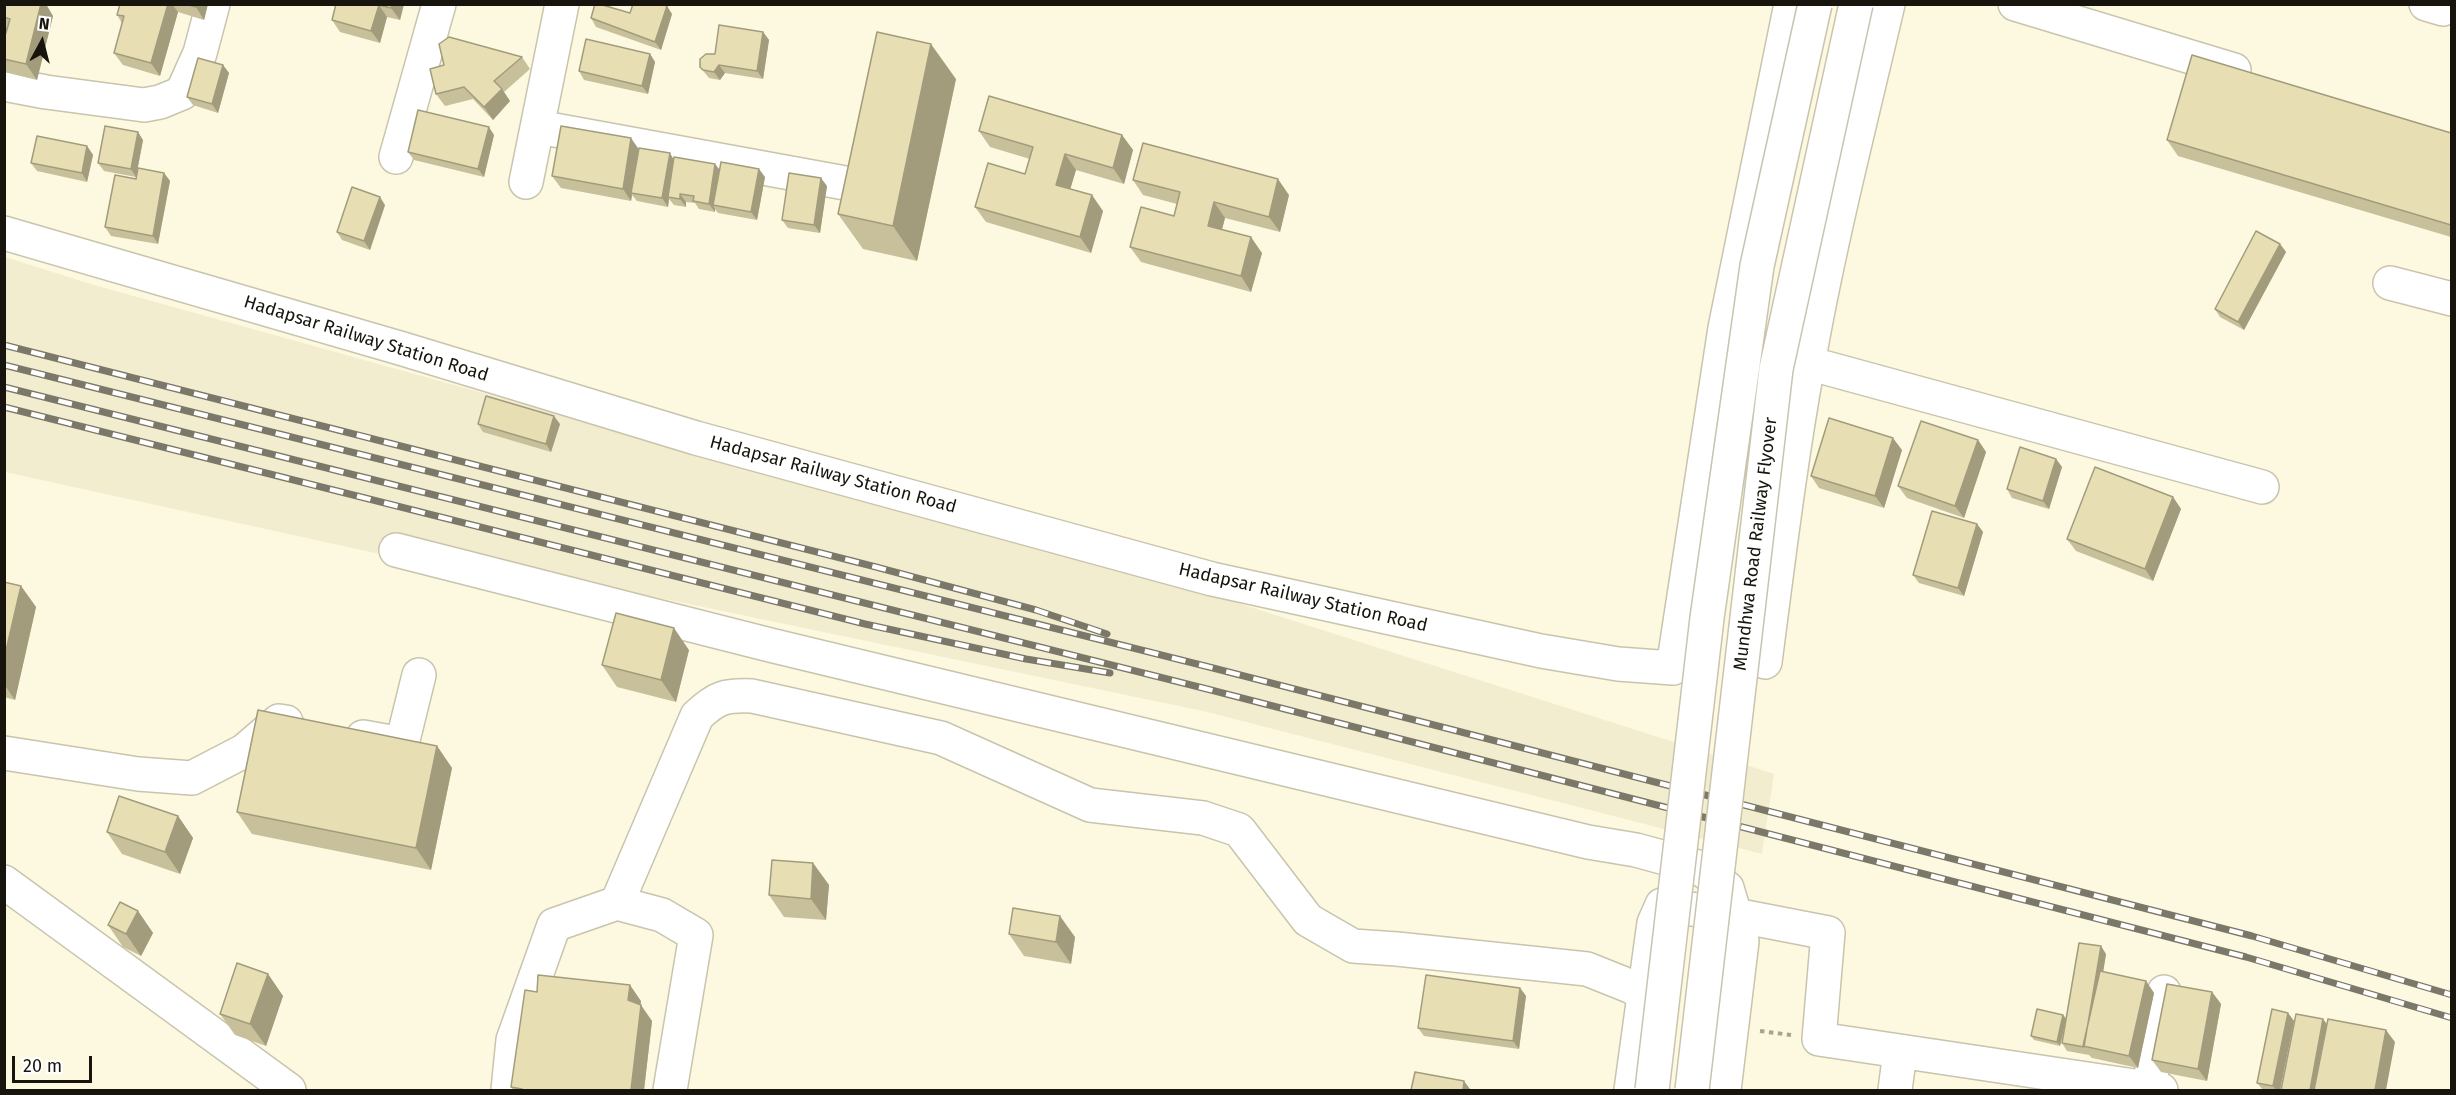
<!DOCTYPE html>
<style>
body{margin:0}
#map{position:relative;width:2456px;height:1095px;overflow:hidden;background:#fdf9e1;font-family:"Fira Sans",sans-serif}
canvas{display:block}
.frame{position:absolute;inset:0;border:6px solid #16140c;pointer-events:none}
.north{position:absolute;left:12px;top:12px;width:60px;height:60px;-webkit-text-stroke:4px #fff;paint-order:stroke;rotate:7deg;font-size:16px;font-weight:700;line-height:24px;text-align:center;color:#16140c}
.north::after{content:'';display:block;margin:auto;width:21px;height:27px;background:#16140c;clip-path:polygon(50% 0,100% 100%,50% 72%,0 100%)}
.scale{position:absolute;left:12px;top:1056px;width:80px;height:27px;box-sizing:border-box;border:3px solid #16140c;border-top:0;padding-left:8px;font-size:18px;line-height:21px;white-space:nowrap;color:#16140c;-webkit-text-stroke:4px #fff;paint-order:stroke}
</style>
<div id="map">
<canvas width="2456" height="1095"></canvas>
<div class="frame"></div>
<div class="north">N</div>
<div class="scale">20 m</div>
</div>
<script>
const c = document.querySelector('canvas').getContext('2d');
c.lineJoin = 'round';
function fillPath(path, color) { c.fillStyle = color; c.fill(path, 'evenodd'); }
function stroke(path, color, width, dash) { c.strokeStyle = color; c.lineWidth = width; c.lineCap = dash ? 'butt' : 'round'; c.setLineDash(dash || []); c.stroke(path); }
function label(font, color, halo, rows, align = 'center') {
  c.font = font + ' "Fira Sans",sans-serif'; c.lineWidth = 4.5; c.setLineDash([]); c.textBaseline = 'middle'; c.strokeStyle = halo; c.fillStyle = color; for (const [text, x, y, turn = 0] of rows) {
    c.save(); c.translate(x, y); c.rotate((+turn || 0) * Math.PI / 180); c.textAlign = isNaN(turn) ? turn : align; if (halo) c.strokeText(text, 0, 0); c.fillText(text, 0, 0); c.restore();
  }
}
fillPath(new Path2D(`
 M 5,257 L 94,285 L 1222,598 L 1774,774 L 1762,854 L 1203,711 L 655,597 L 421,563 L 5,472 Z`), '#f2edce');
const minor = new Path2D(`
 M 2015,4 L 2234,70
 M 2426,4 L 2443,9
 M 4,84 L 46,92 L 144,105 L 160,102 L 182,93 L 200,53 L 213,4
 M 538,127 L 867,187
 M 396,157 L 439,4
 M 526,182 L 562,4
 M 4,233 L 403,349 L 696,438 L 1212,579 L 1541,651 L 1618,664 L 1673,668 L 1725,328 L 1791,4
 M 2390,283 L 2452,299
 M 1808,363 L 2262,487
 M 396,550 L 770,645 L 1588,842 L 1636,850 L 1698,867 L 1727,888 L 1735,915 L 1828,933 L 1819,1039 L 2161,1090
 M 1765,662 C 1778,563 1790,463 1808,364 C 1829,244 1860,124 1888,4
 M 363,737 L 402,744 L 419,675
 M 4,753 L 138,774 L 192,778 L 244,751 L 279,721 L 286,722
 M 4,882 L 289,1090
 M 617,903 L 697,716 C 717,697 725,695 752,696 L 941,738 L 1090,805 L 1203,818 L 1239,830 L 1308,920 L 1353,946 L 1397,949 L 1587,969 L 1632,987 L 1645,996
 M 2149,1089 L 2164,992
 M 508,1090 L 513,1040 L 554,925 L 617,903 L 662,915 L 696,935 L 670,1090
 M 1631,1090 L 1654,923 L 1662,905 L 1735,915 L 1742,941 L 1724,1090
 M 1895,1090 L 1900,1052`);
stroke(minor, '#c8c4ad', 36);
stroke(new Path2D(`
 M 1760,1031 L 1791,1035`), '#a7a492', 4, [4.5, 4.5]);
stroke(minor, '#fff', 33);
const rail = new Path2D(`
 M 4,345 L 876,567 L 1036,610 L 1107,634
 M 4,365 L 1213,668 L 2252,936 L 2452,995
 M 4,387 L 1207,689 L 2246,957 L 2452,1018
 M 4,407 L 865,624 L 1026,659 L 1110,673`);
stroke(rail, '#7b7869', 7);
stroke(rail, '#fff', 4.5, [14]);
const highwayBridge = new Path2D(`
 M 1652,1090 L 1707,618 L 1757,266 L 1815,4
 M 1692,1090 L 1776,369 L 1856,4`);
stroke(highwayBridge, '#c8c4ad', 36, []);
stroke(highwayBridge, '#fff', 33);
fillPath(new Path2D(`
 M 4,4 L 53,16 L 37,80 L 4,72 Z
 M 120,4 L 208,4 L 204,20 L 178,12 L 160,76 L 123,65 L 114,53 L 122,23 L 117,15 Z
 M 336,4 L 404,4 L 400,20 L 387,17 L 380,43 L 340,32 L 332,20 Z
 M 630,13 L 672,14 L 661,50 L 596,27 L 591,18 Z
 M 763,32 L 769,40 L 763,79 L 725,73 L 720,80 L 709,78 L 700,67 L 715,54 Z
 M 650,54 L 655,62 L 648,94 L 584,80 L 579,71 Z
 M 522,57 L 530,69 L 504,92 L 510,101 L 493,120 L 473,99 L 445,106 L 436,94 L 444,65 Z
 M 223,65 L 229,73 L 218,113 L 193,105 L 187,97 Z
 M 956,79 L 917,261 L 863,249 L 838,214 Z
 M 979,131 L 1122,135 L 1133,150 L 1124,184 L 1076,170 L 1070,189 L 1103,211 L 1091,253 L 986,222 L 975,207 L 1025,174 L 1030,159 L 990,147 Z
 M 2451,133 L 2451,237 L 2178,156 L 2167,140 Z
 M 494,135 L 484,177 L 414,160 L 408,152 Z
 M 143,140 L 136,177 L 104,171 L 98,163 Z
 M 87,146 L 93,155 L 87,182 L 37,171 L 31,163 Z
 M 639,149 L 674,159 L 715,164 L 719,169 L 765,177 L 757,220 L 718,213 L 715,209 L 715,212 L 699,209 L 695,203 L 686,202 L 686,207 L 674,205 L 669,199 L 668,207 L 637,201 L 632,195 L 631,201 L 561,188 L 552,176 Z
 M 164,173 L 170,181 L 158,244 L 111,236 L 105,227 L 136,179 Z
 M 1133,180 L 1289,195 L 1280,232 L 1225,218 L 1222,229 L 1262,253 L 1251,292 L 1141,262 L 1130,247 L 1174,216 L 1177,204 L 1143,195 Z
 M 827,186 L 820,233 L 788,228 L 782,220 Z
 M 385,205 L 370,250 L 342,240 L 337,232 Z
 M 2280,244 L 2286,252 L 2244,330 L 2220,317 L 2215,309 Z
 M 478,424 L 560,424 L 551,452 L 483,432 Z
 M 1978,440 L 1986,452 L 1964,518 L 1907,498 L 1898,486 Z
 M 1902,450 L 1884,508 L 1819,488 L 1811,476 Z
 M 2056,459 L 2062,467 L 2049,509 L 2012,498 L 2007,489 Z
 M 2173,497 L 2181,509 L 2153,581 L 2076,551 L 2067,539 Z
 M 1977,524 L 1983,532 L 1964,596 L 1919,583 L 1913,575 Z
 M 4,582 L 21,586 L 36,607 L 15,700 L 4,697 Z
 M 689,650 L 676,702 L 617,687 L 602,665 Z
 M 437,746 L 452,768 L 431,870 L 252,834 L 237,812 Z
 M 178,816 L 193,838 L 180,874 L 122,854 L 107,832 Z
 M 813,863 L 829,885 L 826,920 L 784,917 L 769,895 Z
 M 138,911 L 153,933 L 141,956 L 123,947 L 108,925 Z
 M 1009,934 L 1075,937 L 1071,964 L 1024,956 Z
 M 2106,954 L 2103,972 L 2146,981 L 2154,993 L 2138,1068 L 2092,1058 L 2089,1055 L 2067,1051 L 2062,1043 L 2064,1030 L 2060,1046 L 2034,1040 L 2031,1036 L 2063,1015 L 2066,1018 Z
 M 268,974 L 283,996 L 266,1046 L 235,1035 L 220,1014 Z
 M 1520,988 L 1526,996 L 1519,1049 L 1424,1036 L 1418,1028 Z
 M 2212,992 L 2221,1004 L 2207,1081 L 2161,1072 L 2152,1060 Z
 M 641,1001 L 640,1005 L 652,1021 L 644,1090 L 513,1090 L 511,1087 Z
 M 2288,1013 L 2294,1021 L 2280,1090 L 2263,1090 L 2257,1083 Z`), '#c7c09a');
fillPath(new Path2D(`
 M 41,4 L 46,4 L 53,16 L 37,80 L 26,64 Z
 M 168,4 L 172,4 L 178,12 L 160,76 L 151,63 Z
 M 197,4 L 208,4 L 204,20 L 196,7 Z
 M 392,4 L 404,4 L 400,20 L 391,8 Z
 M 379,5 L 387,17 L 380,43 L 371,31 Z
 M 667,6 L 672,14 L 661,50 L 655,42 Z
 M 4,24 L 9,31 L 4,45 Z
 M 763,32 L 769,40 L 763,79 L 757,71 Z
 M 931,44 L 956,79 L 917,261 L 893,226 Z
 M 650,54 L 655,62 L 648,94 L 642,86 Z
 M 223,65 L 229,73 L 218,113 L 212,104 Z
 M 719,65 L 725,73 L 720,80 L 714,72 Z
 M 502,89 L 510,101 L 493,120 L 484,107 Z
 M 489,127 L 494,135 L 484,177 L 478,169 Z
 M 138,132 L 143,140 L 136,177 L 131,169 Z
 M 1122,135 L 1133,150 L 1124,184 L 1113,168 Z
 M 631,138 L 640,151 L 631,193 L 632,195 L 631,201 L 623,189 Z
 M 87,146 L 93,155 L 87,182 L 82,173 Z
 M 670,153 L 675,162 L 668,197 L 669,199 L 668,207 L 662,198 Z
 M 1065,154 L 1076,170 L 1067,200 L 1056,185 Z
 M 715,164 L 721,172 L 713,205 L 715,209 L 715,212 L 709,204 Z
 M 759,169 L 765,177 L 757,220 L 751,212 Z
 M 164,173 L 170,181 L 158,244 L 153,236 Z
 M 821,178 L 827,186 L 820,233 L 814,225 Z
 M 1278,179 L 1289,195 L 1280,232 L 1269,217 Z
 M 680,194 L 686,202 L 686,207 L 680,199 Z
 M 1092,195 L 1103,211 L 1091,253 L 1080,237 Z
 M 380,197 L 385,205 L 370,250 L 364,241 Z
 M 1214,202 L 1225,218 L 1219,241 L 1208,226 Z
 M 1251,237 L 1262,253 L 1251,292 L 1241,276 Z
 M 2280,244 L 2286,252 L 2244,330 L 2238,322 Z
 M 554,416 L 560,424 L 551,452 L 546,444 Z
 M 1893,438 L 1902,450 L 1884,508 L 1875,496 Z
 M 1978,440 L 1986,452 L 1964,518 L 1955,506 Z
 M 2056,459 L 2062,467 L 2049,509 L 2043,501 Z
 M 2173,497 L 2181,509 L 2153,581 L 2145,569 Z
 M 1977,524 L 1983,532 L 1964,596 L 1958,588 Z
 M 21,586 L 36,607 L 15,700 L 4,684 L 4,659 Z
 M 674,628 L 689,650 L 676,702 L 661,680 Z
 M 437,746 L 452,768 L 431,870 L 416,848 Z
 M 178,816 L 193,838 L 180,874 L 165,852 Z
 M 813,863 L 829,885 L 826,920 L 811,899 Z
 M 138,911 L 153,933 L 141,956 L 126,934 Z
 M 1060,916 L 1075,937 L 1071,964 L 1056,942 Z
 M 2101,946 L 2106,954 L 2091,1048 L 2084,1046 Z
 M 268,974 L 283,996 L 266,1046 L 250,1024 Z
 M 2146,981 L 2154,993 L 2138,1068 L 2129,1056 Z
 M 630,985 L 641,1001 L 639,1016 L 628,1000 Z
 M 1520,988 L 1526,996 L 1519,1049 L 1513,1041 Z
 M 2212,992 L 2221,1004 L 2207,1081 L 2198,1069 Z
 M 641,1005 L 652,1021 L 644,1090 L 631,1090 Z
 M 2288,1013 L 2294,1021 L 2280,1090 L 2276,1090 L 2273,1086 Z
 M 2063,1015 L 2066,1019 L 2060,1046 L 2057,1042 Z
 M 2323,1019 L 2329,1027 L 2317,1090 L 2310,1090 Z
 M 2386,1030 L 2395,1042 L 2386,1090 L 2375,1090 Z
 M 1464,1081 L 1470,1089 L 1470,1090 L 1463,1090 Z`), '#a29c7d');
const building = new Path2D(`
 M 4,4 L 41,4 L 26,64 L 4,59 L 4,33 L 6,33 L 10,19 L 4,17 Z
 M 120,4 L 168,4 L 151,63 L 114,53 L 124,16 L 117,15 Z
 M 185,4 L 197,4 L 196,7 Z
 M 336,4 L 392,4 L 391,8 L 379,5 L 371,31 L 332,20 Z
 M 595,4 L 599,4 L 630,13 L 633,4 L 662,4 L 667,6 L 655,42 L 591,18 Z
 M 719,25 L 763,32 L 757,71 L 719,65 L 714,72 L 703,70 L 700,67 L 700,59 L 706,54 L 715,54 Z
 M 877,32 L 931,44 L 893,226 L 838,214 Z
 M 449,37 L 522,57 L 494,81 L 502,89 L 484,107 L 464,87 L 436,94 L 430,69 L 444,65 L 439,44 Z
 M 586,39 L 650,54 L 642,86 L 579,71 Z
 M 2192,55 L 2451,133 L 2451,225 L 2167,140 Z
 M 198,58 L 223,65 L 212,104 L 187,97 Z
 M 989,96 L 1122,135 L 1113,168 L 1065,154 L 1056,185 L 1092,195 L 1080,237 L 975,207 L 988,163 L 1025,174 L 1033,147 L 979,131 Z
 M 418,110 L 489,127 L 478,169 L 408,152 Z
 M 105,126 L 138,132 L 131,169 L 98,163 Z
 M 561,126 L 631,138 L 623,189 L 552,176 Z
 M 37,136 L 87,146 L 82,173 L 31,163 Z
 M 1143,143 L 1278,179 L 1269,217 L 1214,202 L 1208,226 L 1251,237 L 1241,276 L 1130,247 L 1141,207 L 1174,216 L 1180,192 L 1133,180 Z
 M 639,148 L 670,153 L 662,198 L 631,193 Z
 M 674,157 L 715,164 L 709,204 L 693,201 L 694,196 L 680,194 L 680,199 L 668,197 Z
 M 721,162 L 759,169 L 751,212 L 713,205 Z
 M 138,168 L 164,173 L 153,236 L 105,227 L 115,175 L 136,179 Z
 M 789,173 L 821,178 L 814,225 L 782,220 Z
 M 352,187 L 380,197 L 364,241 L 337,232 Z
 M 2256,231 L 2280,244 L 2238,322 L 2215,309 Z
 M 486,396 L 554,416 L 546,444 L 478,424 Z
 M 1829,418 L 1893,438 L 1875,496 L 1811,476 Z
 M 1921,421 L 1978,440 L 1955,506 L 1898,486 Z
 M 2020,447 L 2056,459 L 2043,501 L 2007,489 Z
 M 2095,467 L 2173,497 L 2145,569 L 2067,539 Z
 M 1932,511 L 1977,524 L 1958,588 L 1913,575 Z
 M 4,582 L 21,586 L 4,659 Z
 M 616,613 L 674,628 L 661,680 L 602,665 Z
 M 258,710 L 437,746 L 416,848 L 237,812 Z
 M 119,796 L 178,816 L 165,852 L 107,832 Z
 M 772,860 L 813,863 L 811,899 L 769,895 Z
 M 120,902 L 138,911 L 126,934 L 108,925 Z
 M 1013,908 L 1060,916 L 1056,942 L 1009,934 Z
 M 2079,943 L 2101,946 L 2084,1047 L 2062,1043 Z
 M 237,963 L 268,974 L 250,1024 L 220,1014 Z
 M 2100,971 L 2146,981 L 2129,1056 L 2083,1046 Z
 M 538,975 L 630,985 L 628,1000 L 641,1005 L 631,1090 L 522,1090 L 522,1089 L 511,1087 L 525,990 L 537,992 Z
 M 1426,975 L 1520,988 L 1513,1041 L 1418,1028 Z
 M 2167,984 L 2212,992 L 2198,1069 L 2152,1060 Z
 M 2037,1009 L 2063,1015 L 2057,1042 L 2031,1036 Z
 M 2272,1009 L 2288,1013 L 2273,1086 L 2257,1083 Z
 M 2296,1014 L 2323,1019 L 2310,1090 L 2281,1090 Z
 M 2328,1019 L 2386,1030 L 2375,1090 L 2314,1090 Z
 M 1415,1072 L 1464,1081 L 1463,1090 L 1411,1090 Z`);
fillPath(building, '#e7dfb3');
stroke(building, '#a29c7d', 1.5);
label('18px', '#16140c', '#fff', [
 ["Hadapsar Railway Station Road",366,339,17],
 ["Hadapsar Railway Station Road",833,475,15],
 ["Mundhwa Road Railway Flyover",1756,544,-83],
 ["Hadapsar Railway Station Road",1303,598,13]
]);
</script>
